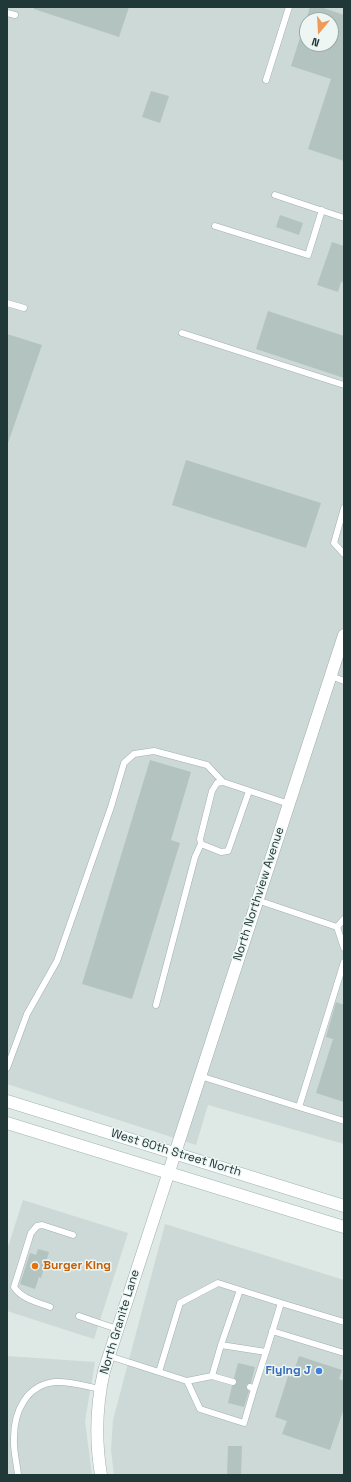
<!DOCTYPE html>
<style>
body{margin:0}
#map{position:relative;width:351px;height:1482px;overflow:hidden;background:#dee9e6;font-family:"Space Grotesk",sans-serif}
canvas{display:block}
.frame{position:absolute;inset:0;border:8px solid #203837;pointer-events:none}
.north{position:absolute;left:299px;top:12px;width:40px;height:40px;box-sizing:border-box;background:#eef6f4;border:1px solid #9caaa8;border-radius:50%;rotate:198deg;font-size:11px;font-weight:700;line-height:16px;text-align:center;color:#203837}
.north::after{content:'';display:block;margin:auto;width:14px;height:18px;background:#ef9a56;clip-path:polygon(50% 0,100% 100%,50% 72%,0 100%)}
</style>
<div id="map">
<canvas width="351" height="1482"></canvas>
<div class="frame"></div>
<div class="north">N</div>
</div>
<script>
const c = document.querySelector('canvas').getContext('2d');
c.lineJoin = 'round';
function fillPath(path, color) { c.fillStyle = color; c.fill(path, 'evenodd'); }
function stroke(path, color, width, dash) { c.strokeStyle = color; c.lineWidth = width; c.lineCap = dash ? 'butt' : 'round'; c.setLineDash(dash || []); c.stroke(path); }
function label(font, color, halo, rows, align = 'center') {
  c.font = font + ' "Space Grotesk",sans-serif'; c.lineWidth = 3; c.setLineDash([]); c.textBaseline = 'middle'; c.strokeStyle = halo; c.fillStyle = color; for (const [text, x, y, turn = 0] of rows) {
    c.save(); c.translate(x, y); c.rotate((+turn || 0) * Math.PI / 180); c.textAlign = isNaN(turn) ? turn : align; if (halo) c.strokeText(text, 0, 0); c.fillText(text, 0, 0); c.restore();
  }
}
fillPath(new Path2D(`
 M 7,7 L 344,7 L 344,1144 L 208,1105 L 196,1145 L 7,1084 ZM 307,20 L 331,20 L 331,44 L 307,44 Z
 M 23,1200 L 128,1233 L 94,1339 L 7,1311 L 7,1250 Z
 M 165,1224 L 344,1280 L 344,1475 L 114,1475 L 111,1450 L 113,1420 Z
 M 7,1356 L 95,1362 L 85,1421 L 92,1475 L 7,1475 Z`), '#ccd9d6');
fillPath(new Path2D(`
 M 34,7 L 129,7 L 119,37 L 34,9 Z
 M 310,7 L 321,7 L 344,15 L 344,161 L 308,149 L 331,79 L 291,66 L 305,22 L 307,22 L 307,44 L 331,44 L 331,20 L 306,20 Z
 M 151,91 L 169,96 L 160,123 L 142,117 Z
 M 280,215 L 303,223 L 299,235 L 276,227 Z
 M 332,242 L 344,246 L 344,283 L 341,282 L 338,292 L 317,285 Z
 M 268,311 L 344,336 L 344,378 L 256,349 Z
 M 7,334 L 42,345 L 8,443 L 7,442 Z
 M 186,460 L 321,503 L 306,548 L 172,505 Z
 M 150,760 L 191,772 L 171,840 L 180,843 L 132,999 L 82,984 Z
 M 336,1002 L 344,1005 L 344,1102 L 316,1093 L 333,1039 L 326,1037 Z
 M 38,1249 L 49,1252 L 41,1278 L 39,1277 L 35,1289 L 20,1284 L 30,1253 L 36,1255 Z
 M 299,1356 L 342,1370 L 339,1379 L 344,1381 L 344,1408 L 330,1450 L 282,1434 L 287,1421 L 275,1417 L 288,1376 L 292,1377 Z
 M 238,1363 L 255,1367 L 251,1383 L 246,1385 L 249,1391 L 244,1407 L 228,1403 L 232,1386 L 237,1383 L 234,1378 Z
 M 228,1446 L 242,1446 L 241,1475 L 227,1475 Z`), '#b3c4c0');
const service = new Path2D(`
 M 7,13 L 15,15
 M 266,80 L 289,7
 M 275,195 L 344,218
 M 215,226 L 308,255 L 322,210
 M 7,303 L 24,308
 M 182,333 L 344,385
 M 344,508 L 334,543 L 344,554
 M 331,676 L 344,681
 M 249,791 L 228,851 L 221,852 L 201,844 L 200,839 L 212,791 L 217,783 L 223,782 L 289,804
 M 257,900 L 337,927 L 344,948
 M 337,927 L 344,919
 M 156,1005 L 195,857 L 201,844
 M 7,1068 L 27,1014 L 57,961 L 111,807 L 124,763 L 134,754 L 154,751 L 207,765 L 223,782
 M 200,1076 L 299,1107 L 344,962
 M 299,1107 L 344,1121
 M 50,1307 C 37,1302 22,1299 14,1287 L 31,1233 L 37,1226 L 42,1225 L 73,1235
 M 79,1316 L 117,1329
 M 272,1331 L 344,1353
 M 221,1345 L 240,1290
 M 109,1356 L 187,1381 L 212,1376 L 221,1345 L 266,1352 L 281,1303 L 344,1322
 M 159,1372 L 180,1303 L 218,1283 L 281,1303
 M 212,1376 L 233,1382
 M 187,1381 L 200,1409 L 244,1423 L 254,1389
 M 250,1387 L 254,1389 L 266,1352
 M 18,1475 C 17,1463 13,1450 14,1438 C 14,1412 26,1385 55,1382 C 69,1381 86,1386 100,1389`);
const minor = new Path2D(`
 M 101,1475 C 95,1439 96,1406 104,1371 L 344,635`);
const secondary = new Path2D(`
 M 7,1101 L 344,1206
 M 7,1123 L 344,1227`);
stroke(service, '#a1b0ae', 7);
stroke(minor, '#a1b0ae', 13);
stroke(secondary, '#9db5b1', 13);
stroke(service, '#fff', 6);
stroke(minor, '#fff', 12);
stroke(secondary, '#fff', 12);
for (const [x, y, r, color] of [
 [35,1266,4,"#e8710a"],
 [319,1371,4,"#3f7fe0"]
]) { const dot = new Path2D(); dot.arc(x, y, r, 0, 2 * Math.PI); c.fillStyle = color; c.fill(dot); stroke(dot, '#eef6f4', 1.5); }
label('12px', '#203837', '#eef6f4', [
 ["North Northview Avenue",259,894,-72],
 ["West 60th Street North",176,1153,17],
 ["North Granite Lane",120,1322,-73]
]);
label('bold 12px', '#c56008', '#eef6f4', [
 ["Burger King",43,1266]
], 'left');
label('bold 12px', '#366cbe', '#eef6f4', [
 ["Flying J",311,1371]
], 'right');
</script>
